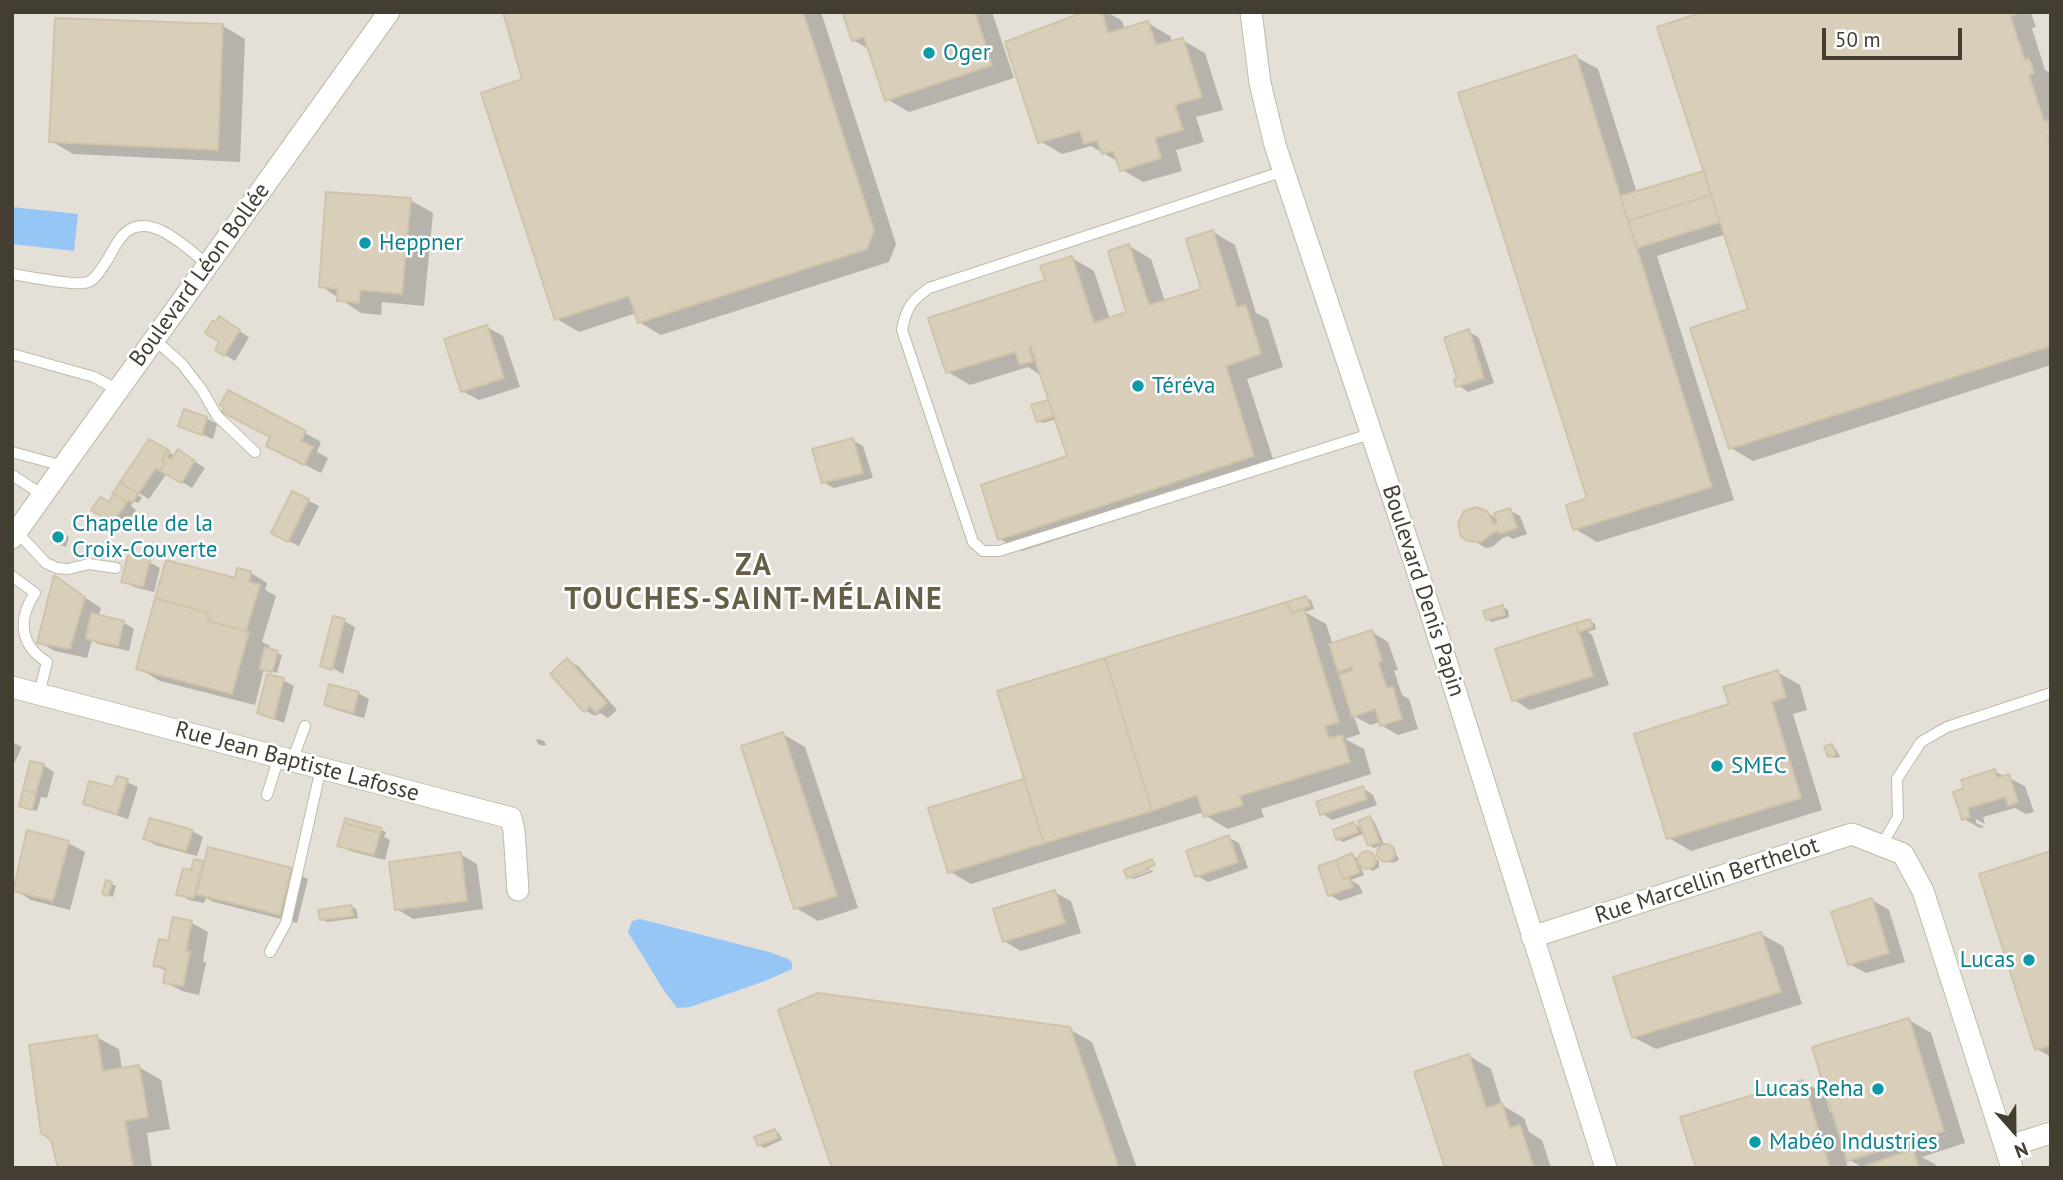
<!DOCTYPE html>
<meta charset="utf-8">
<style>
body{margin:0}
#map{position:relative;width:2063px;height:1180px;overflow:hidden;background:#f2efe1;font-family:"PT Sans",sans-serif}
canvas{display:block}
.frame{position:absolute;inset:0;border:14px solid #443e32;pointer-events:none}
.north{position:absolute;left:1979px;top:1096px;width:70px;height:70px;-webkit-text-stroke:5px #fff;paint-order:stroke;rotate:159deg;font-size:19px;font-weight:700;line-height:28px;text-align:center;color:#443e32}
.north::after{content:'';display:block;margin:auto;width:24px;height:32px;background:#443e32;clip-path:polygon(50% 0,100% 100%,50% 72%,0 100%)}
.scale{position:absolute;left:1822px;top:28px;width:140px;height:32px;box-sizing:border-box;border:4px solid #443e32;border-top:0;padding-left:9px;font-size:21px;line-height:24px;white-space:nowrap;color:#443e32;-webkit-text-stroke:5px #fff;paint-order:stroke}
</style>
<div id="map">
<canvas width="2063" height="1180"></canvas>
<div class="frame"></div>
<div class="north">N</div>
<div class="scale">50 m</div>
</div>
<script>
const c = document.querySelector('canvas').getContext('2d');
c.lineJoin = 'round';
function fillPath(path, color) { c.fillStyle = color; c.fill(path, 'evenodd'); }
function stroke(path, color, width, dash) { c.strokeStyle = color; c.lineWidth = width; c.lineCap = dash ? 'butt' : 'round'; c.setLineDash(dash || []); c.stroke(path); }
function label(font, color, halo, rows, align = 'center') {
  c.font = font + ' "PT Sans",sans-serif'; c.lineWidth = 5; c.setLineDash([]); c.textBaseline = 'middle'; c.strokeStyle = halo; c.fillStyle = color; for (const [text, x, y, turn = 0] of rows) {
    c.save(); c.translate(x, y); c.rotate((+turn || 0) * Math.PI / 180); c.textAlign = isNaN(turn) ? turn : align; if (halo) c.strokeText(text, 0, 0); c.fillText(text, 0, 0); c.restore();
  }
}
fillPath(new Path2D(`
 M 12,12 L 2051,12 L 2051,1168 L 12,1168 Z`), '#e4dfd7');
fillPath(new Path2D(`
 M 12,207 L 78,214 L 74,251 L 12,244 Z
 M 640,919 L 769,952 L 789,959 L 792,963 L 792,969 L 765,981 L 690,1007 L 677,1008 L 663,989 L 628,932 L 632,921 Z`), '#96c6f6');
fillPath(new Path2D(`
 M 509,12 L 821,12 L 896,244 L 889,262 L 661,335 L 639,322 L 636,313 L 579,332 L 557,319 L 524,81 Z
 M 844,12 L 992,12 L 1014,78 L 909,112 L 887,99 L 870,50 L 853,40 Z
 M 1089,12 L 1107,12 L 1122,21 L 1125,30 L 1148,23 L 1170,36 L 1172,42 L 1182,40 L 1205,53 L 1223,110 L 1196,117 L 1204,142 L 1176,150 L 1182,171 L 1143,182 L 1121,169 L 1119,162 L 1091,146 L 1062,154 L 1040,141 Z
 M 1708,12 L 2031,13 L 2036,27 L 2032,28 L 2045,70 L 2051,73 L 2051,365 L 1753,461 L 1731,448 L 1750,310 L 1726,234 L 1657,256 L 1734,500 L 1597,542 L 1575,529 L 1590,499 L 1576,57 L 1598,69 L 1637,193 L 1704,173 Z
 M 223,26 L 245,39 L 240,162 L 73,154 L 51,141 Z
 M 410,200 L 433,213 L 424,306 L 382,302 L 381,315 L 361,313 L 321,286 Z
 M 1213,232 L 1235,245 L 1256,313 L 1268,319 L 1283,367 L 1247,379 L 1276,468 L 1022,551 L 1000,539 L 1069,458 L 1056,419 L 1043,423 L 1038,421 L 1048,401 L 1051,404 L 1042,376 L 1028,367 L 970,385 L 948,372 L 1072,258 L 1094,271 L 1110,319 L 1128,313 L 1129,246 L 1151,259 L 1165,302 L 1204,290 Z
 M 230,325 L 249,337 L 235,361 L 217,350 Z
 M 487,327 L 503,336 L 520,387 L 479,400 L 462,391 Z
 M 1468,331 L 1479,338 L 1494,383 L 1468,392 L 1458,385 Z
 M 226,407 L 305,433 L 321,442 L 317,452 L 328,458 L 321,473 L 285,455 L 272,437 Z
 M 206,418 L 217,424 L 213,439 L 180,425 Z
 M 852,440 L 863,446 L 873,478 L 834,488 L 823,482 Z
 M 150,441 L 175,456 L 189,458 L 205,468 L 192,488 L 167,473 L 149,499 L 137,492 L 136,494 L 142,498 L 138,503 L 134,501 L 131,506 L 136,510 L 124,528 L 93,510 L 111,505 Z
 M 293,493 L 319,506 L 299,546 L 284,539 Z
 M 1509,510 L 1520,516 L 1527,534 L 1513,539 L 1508,536 L 1503,538 L 1492,547 L 1486,548 L 1463,535 L 1486,512 L 1498,519 Z
 M 64,534 L 69,537 L 66,547 L 58,544 Z
 M 149,562 L 160,568 L 154,592 L 134,587 L 123,581 Z
 M 238,570 L 251,573 L 267,583 L 265,590 L 276,596 L 262,642 L 270,646 L 269,650 L 282,655 L 277,673 L 264,669 L 255,705 L 160,681 L 138,668 L 236,580 Z
 M 55,578 L 101,608 L 98,617 L 124,623 L 134,629 L 129,651 L 98,644 L 92,640 L 87,658 L 55,651 L 39,642 Z
 M 1306,598 L 1311,600 L 1314,609 L 1305,612 L 1326,624 L 1333,645 L 1372,632 L 1388,642 L 1398,670 L 1394,671 L 1402,695 L 1409,699 L 1418,729 L 1398,735 L 1381,725 L 1380,722 L 1370,725 L 1354,716 L 1360,734 L 1345,739 L 1364,749 L 1371,774 L 1261,809 L 1264,817 L 1228,829 L 1206,816 L 1204,812 L 971,884 L 949,871 L 930,809 L 1026,780 Z
 M 1503,607 L 1508,610 L 1509,617 L 1492,622 L 1488,619 Z
 M 344,621 L 355,627 L 343,674 L 331,667 L 331,671 L 322,666 Z
 M 1590,621 L 1595,624 L 1596,629 L 1588,632 L 1592,635 L 1609,685 L 1530,710 L 1514,700 L 1497,650 Z
 M 567,660 L 578,666 L 617,710 L 608,718 L 600,713 L 595,716 L 585,710 Z
 M 1777,672 L 1800,685 L 1807,710 L 1793,714 L 1822,810 L 1691,851 L 1669,838 L 1731,706 Z
 M 283,680 L 294,686 L 284,723 L 259,713 Z
 M 358,693 L 369,699 L 364,718 L 336,710 L 326,704 Z
 M 783,734 L 805,747 L 858,908 L 818,921 L 796,908 Z
 M 539,739 L 544,741 L 546,745 L 542,746 L 538,744 L 536,740 Z
 M 12,742 L 22,747 L 12,768 Z
 M 1831,746 L 1836,749 L 1840,757 L 1834,758 L 1829,756 Z
 M 43,765 L 54,772 L 47,798 L 41,797 L 37,811 L 26,808 Z
 M 1994,771 L 2025,786 L 2034,812 L 2026,814 L 2015,808 L 1983,817 L 1985,824 L 1976,819 L 1976,823 L 1984,827 L 1980,828 L 1964,819 L 1955,793 Z
 M 118,778 L 138,787 L 128,819 L 96,809 L 85,803 L 114,789 Z
 M 1363,788 L 1373,795 L 1377,805 L 1332,820 L 1321,813 Z
 M 1370,818 L 1374,821 L 1384,844 L 1374,848 L 1369,845 L 1365,833 L 1343,842 L 1338,839 L 1354,824 L 1363,829 Z
 M 381,830 L 386,832 L 384,837 L 390,840 L 385,860 L 350,851 L 339,845 Z
 M 192,831 L 203,837 L 197,856 L 155,845 L 145,839 Z
 M 1228,837 L 1239,843 L 1248,868 L 1208,882 L 1197,876 Z
 M 68,843 L 85,852 L 70,910 L 31,900 L 15,890 Z
 M 1384,845 L 1393,849 L 1399,859 L 1398,861 L 1392,863 L 1380,856 L 1380,850 Z
 M 1367,853 L 1379,861 L 1379,867 L 1373,871 L 1361,865 L 1360,857 Z
 M 2051,853 L 2051,1057 L 2037,1049 Z
 M 460,854 L 477,864 L 483,909 L 413,919 L 397,909 Z
 M 1352,855 L 1357,858 L 1364,875 L 1351,880 L 1359,885 L 1363,893 L 1340,901 L 1330,895 Z
 M 203,863 L 291,870 L 308,879 L 297,923 L 214,902 L 206,898 L 204,903 L 189,900 L 178,894 L 192,872 Z
 M 1152,870 L 1153,872 L 1133,879 L 1131,878 Z
 M 111,884 L 116,886 L 113,897 L 104,893 Z
 M 1054,892 L 1071,901 L 1081,933 L 1021,951 L 1004,941 Z
 M 1872,900 L 1889,910 L 1905,962 L 1866,973 L 1849,964 Z
 M 351,906 L 356,909 L 358,918 L 327,922 L 322,919 Z
 M 174,919 L 192,923 L 208,932 L 203,961 L 206,963 L 199,995 L 182,991 L 165,982 L 167,972 L 155,965 L 170,943 Z
 M 1761,934 L 1783,946 L 1802,1004 L 1656,1049 L 1633,1037 Z
 M 1909,1020 L 1931,1033 L 1965,1143 L 1922,1157 L 1935,1164 L 1937,1168 L 1863,1168 L 1845,1157 L 1848,1168 L 1698,1168 L 1803,1082 L 1825,1094 L 1830,1112 L 1834,1111 Z
 M 1069,1029 L 1092,1042 L 1137,1168 L 834,1168 Z
 M 96,1037 L 119,1049 L 122,1070 L 139,1067 L 161,1080 L 170,1129 L 147,1133 L 152,1168 L 59,1168 Z
 M 1469,1056 L 1491,1069 L 1502,1105 L 1524,1118 L 1529,1132 L 1542,1140 L 1551,1168 L 1446,1168 Z
 M 775,1131 L 779,1133 L 782,1140 L 764,1148 L 759,1145 Z`), '#0003');
const building = new Path2D(`
 M 503,12 L 803,12 L 874,230 L 867,249 L 638,323 L 629,296 L 555,320 L 481,93 L 522,79 Z
 M 842,12 L 975,12 L 992,65 L 885,101 L 864,37 L 852,41 Z
 M 1084,12 L 1102,12 L 1108,33 L 1148,21 L 1156,45 L 1183,38 L 1202,97 L 1175,105 L 1183,130 L 1155,138 L 1161,158 L 1120,171 L 1113,151 L 1102,154 L 1097,140 L 1084,144 L 1080,131 L 1038,143 L 1005,42 Z
 M 1703,12 L 2014,12 L 2015,15 L 2010,16 L 2025,60 L 2029,58 L 2034,73 L 2029,75 L 2044,121 L 2048,120 L 2051,128 L 2051,134 L 2047,135 L 2051,146 L 2051,346 L 1729,449 L 1690,328 L 1748,309 L 1657,27 Z
 M 55,18 L 223,24 L 218,150 L 49,142 Z
 M 1576,55 L 1712,487 L 1573,530 L 1566,505 L 1587,498 L 1458,93 Z
 M 1704,171 L 1711,195 L 1628,221 L 1620,196 Z
 M 326,192 L 411,198 L 402,294 L 360,290 L 359,303 L 337,301 L 337,289 L 319,287 Z
 M 1711,195 L 1720,222 L 1637,248 L 1628,221 Z
 M 1213,230 L 1237,307 L 1246,305 L 1261,354 L 1226,366 L 1254,456 L 998,540 L 981,485 L 1067,456 L 1031,347 L 1029,348 L 1033,361 L 1020,365 L 1015,352 L 946,373 L 928,318 L 1045,280 L 1040,266 L 1072,256 L 1094,323 L 1126,312 L 1108,251 L 1129,244 L 1149,305 L 1201,289 L 1186,239 Z
 M 219,316 L 240,330 L 224,356 L 215,350 L 219,342 L 205,333 L 212,321 L 216,322 Z
 M 487,325 L 504,378 L 461,392 L 444,339 Z
 M 1469,329 L 1484,378 L 1456,387 L 1454,379 L 1457,378 L 1444,338 Z
 M 228,390 L 306,431 L 301,441 L 313,447 L 304,465 L 266,446 L 270,437 L 222,412 L 224,408 L 220,405 Z
 M 1048,400 L 1054,416 L 1037,422 L 1031,405 Z
 M 184,409 L 207,417 L 202,435 L 178,426 Z
 M 853,438 L 863,473 L 822,483 L 812,449 Z
 M 149,439 L 167,449 L 162,461 L 165,463 L 160,471 L 156,468 L 138,494 L 120,482 Z
 M 167,449 L 170,452 L 167,457 L 171,459 L 178,449 L 195,461 L 181,483 L 160,471 L 165,463 L 162,461 Z
 M 120,482 L 138,494 L 133,502 L 128,500 L 127,502 L 113,493 Z
 M 292,491 L 309,499 L 288,542 L 271,533 Z
 M 113,493 L 127,502 L 113,523 L 91,510 L 100,497 L 110,502 Z
 M 1476,507 L 1487,511 L 1494,524 L 1497,523 L 1494,513 L 1510,508 L 1517,528 L 1500,534 L 1499,531 L 1492,533 L 1481,542 L 1467,541 L 1461,536 L 1458,523 L 1464,511 Z
 M 55,530 L 65,533 L 61,545 L 51,542 Z
 M 128,555 L 150,560 L 143,587 L 121,582 Z
 M 166,560 L 235,578 L 237,568 L 251,571 L 249,582 L 260,585 L 246,631 L 208,621 L 208,613 L 155,598 Z
 M 54,575 L 85,597 L 70,649 L 37,643 Z
 M 1306,596 L 1310,606 L 1292,613 L 1287,602 Z
 M 155,598 L 208,613 L 208,621 L 249,632 L 232,694 L 136,669 Z
 M 1287,602 L 1292,613 L 1304,609 L 1339,722 L 1325,726 L 1327,733 L 1329,738 L 1342,735 L 1350,762 L 1240,796 L 1243,805 L 1204,817 L 1197,795 L 1152,811 L 1105,658 Z
 M 1503,605 L 1505,615 L 1486,620 L 1483,611 Z
 M 91,613 L 124,621 L 118,646 L 86,639 Z
 M 333,616 L 345,619 L 332,670 L 320,666 Z
 M 1590,619 L 1592,627 L 1578,632 L 1576,623 Z
 M 1576,623 L 1593,676 L 1512,701 L 1495,649 Z
 M 1372,630 L 1382,661 L 1378,662 L 1387,688 L 1393,687 L 1402,719 L 1380,726 L 1375,709 L 1352,717 L 1339,675 L 1353,670 L 1352,667 L 1338,672 L 1329,644 Z
 M 265,647 L 278,651 L 272,672 L 259,669 Z
 M 567,658 L 607,703 L 596,713 L 590,706 L 584,712 L 550,674 Z
 M 1105,658 L 1152,811 L 1044,843 L 997,691 Z
 M 1778,670 L 1786,697 L 1772,702 L 1801,798 L 1667,839 L 1634,734 L 1729,704 L 1723,687 Z
 M 267,674 L 284,678 L 274,719 L 257,713 Z
 M 329,684 L 359,692 L 353,713 L 324,705 Z
 M 783,732 L 837,896 L 794,909 L 741,746 Z
 M 1832,744 L 1836,755 L 1828,757 L 1824,746 Z
 M 30,761 L 44,764 L 36,793 L 23,790 Z
 M 1995,769 L 1997,778 L 2009,774 L 2018,802 L 2008,806 L 2005,797 L 1968,808 L 1970,817 L 1962,820 L 1953,792 L 1964,788 L 1961,780 Z
 M 117,776 L 128,779 L 117,814 L 83,804 L 89,781 L 113,787 Z
 M 1024,779 L 1044,843 L 948,873 L 928,808 Z
 M 1363,786 L 1367,799 L 1320,815 L 1316,802 Z
 M 23,790 L 36,793 L 32,810 L 19,806 Z
 M 1370,816 L 1380,842 L 1368,846 L 1358,821 Z
 M 150,818 L 193,830 L 186,851 L 143,839 Z
 M 345,818 L 382,828 L 380,833 L 344,823 Z
 M 1354,822 L 1358,832 L 1336,840 L 1333,830 Z
 M 344,823 L 380,833 L 374,855 L 337,846 Z
 M 27,830 L 69,841 L 53,901 L 13,891 Z
 M 1229,835 L 1238,862 L 1195,877 L 1186,851 Z
 M1377 853a9 9 0 1 1 18 0a9 9 0 1 1-18 0Z
 M 208,847 L 292,868 L 280,915 L 196,894 Z
 M 2051,851 L 2051,1045 L 2035,1050 L 1979,874 Z
 M1358 860a9 9 0 1 1 18 0a9 9 0 1 1-18 0Z
 M 461,852 L 467,901 L 395,910 L 389,862 Z
 M 1352,853 L 1360,872 L 1343,879 L 1336,860 Z
 M 194,859 L 204,861 L 194,898 L 176,895 L 183,868 L 191,870 Z
 M 1152,859 L 1155,865 L 1148,868 L 1149,869 L 1127,878 L 1124,870 Z
 M 1336,860 L 1343,879 L 1349,877 L 1353,887 L 1328,896 L 1318,866 Z
 M 106,880 L 112,882 L 108,896 L 102,894 Z
 M 1055,890 L 1065,923 L 1003,942 L 993,909 Z
 M 1872,898 L 1889,953 L 1848,965 L 1831,912 Z
 M 351,905 L 354,916 L 320,920 L 318,910 Z
 M 173,917 L 192,921 L 186,951 L 190,952 L 183,986 L 163,983 L 166,968 L 153,966 L 159,939 L 168,941 Z
 M 1761,932 L 1781,992 L 1632,1038 L 1613,977 Z
 M 818,993 L 1070,1027 L 1119,1168 L 832,1168 L 778,1010 Z
 M 1909,1018 L 1944,1131 L 1847,1161 L 1812,1047 Z
 M 97,1035 L 103,1071 L 139,1065 L 148,1117 L 125,1121 L 133,1168 L 58,1168 L 51,1140 L 41,1133 L 29,1045 Z
 M 1469,1054 L 1486,1108 L 1502,1103 L 1510,1128 L 1520,1125 L 1534,1168 L 1445,1168 L 1414,1072 Z
 M 1803,1080 L 1830,1168 L 1696,1168 L 1680,1117 Z
 M 775,1129 L 778,1138 L 758,1146 L 754,1137 Z
 M 1913,1149 L 1919,1168 L 1860,1168 Z`);
fillPath(building, '#d8ceb9');
stroke(building, '#d0c4a8', 2);
const lane = new Path2D(`
 M 1284,171 L 929,288 C 911,301 906,308 902,330 L 973,542 L 983,551 L 999,551 L 1370,434
 M 12,274 C 26,276 78,287 88,282 C 96,279 101,269 106,262 C 112,253 116,242 124,234 C 149,209 188,249 208,265
 M 154,339 L 182,364 L 202,390 L 217,416 L 255,452
 M 12,354 L 94,377 L 118,390
 M 12,452 L 63,466
 M 12,475 L 43,495
 M 17,532 L 46,563 L 57,568 L 68,569 L 89,564 L 116,568
 M 12,576 L 35,593 C 17,620 20,645 47,662 L 39,694
 M 292,761 L 305,726
 M 267,795 L 279,757
 M 1881,846 L 1898,817 L 1897,779 L 1921,742 L 1947,727 L 2051,693
 M 270,952 L 286,923 L 321,768`);
const street = new Path2D(`
 M 1251,12 L 1260,83 L 1275,145 L 1421,582 L 1606,1168
 M 12,538 L 389,12
 M 12,687 L 511,818 L 514,831 L 518,890
 M 1532,937 L 1852,834 L 1903,854 L 1923,891 L 2012,1168
 M 2006,1147 L 2051,1133`);
stroke(lane, '#c1bba6', 12);
stroke(street, '#c1bba6', 23);
stroke(lane, '#fff', 10);
stroke(street, '#fff', 21);
for (const [x, y, r, color] of [
 [929,53,7,"#0f9aa8"],
 [365,243,7,"#0f9aa8"],
 [1138,386,7,"#0f9aa8"],
 [58,537,7,"#0f9aa8"],
 [1717,766,7,"#0f9aa8"],
 [2029,960,7,"#0f9aa8"],
 [1878,1089,7,"#0f9aa8"],
 [1755,1142,7,"#0f9aa8"]
]) { const dot = new Path2D(); dot.arc(x, y, r, 0, 2 * Math.PI); c.fillStyle = color; c.fill(dot); stroke(dot, '#fff', 2.5); }
label('23px', '#0d838f', '#fff', [
 ["Oger",943,53],
 ["Heppner",379,243],
 ["Téréva",1152,386],
 ["Chapelle de la",72,524],
 ["Croix-Couverte",72,550],
 ["SMEC",1731,766],
 ["Lucas",2015,960,"right"],
 ["Lucas Reha",1864,1089,"right"],
 ["Mabéo Industries",1769,1142]
], 'left');
label('23px', '#443e32', '#fff', [
 ["Boulevard Léon Bollée",200,275,-54],
 ["Boulevard Denis Papin",1423,591,72],
 ["Rue Jean Baptiste Lafosse",297,762,15],
 ["Rue Marcellin Berthelot",1707,881,-18]
]);
c.letterSpacing = '2px';
label('bold 30px', '#675e48', '#fff', [
 ["ZA",754,566],
 ["TOUCHES-SAINT-MÉLAINE",754,600]
]);
c.letterSpacing = '0px';
</script>
